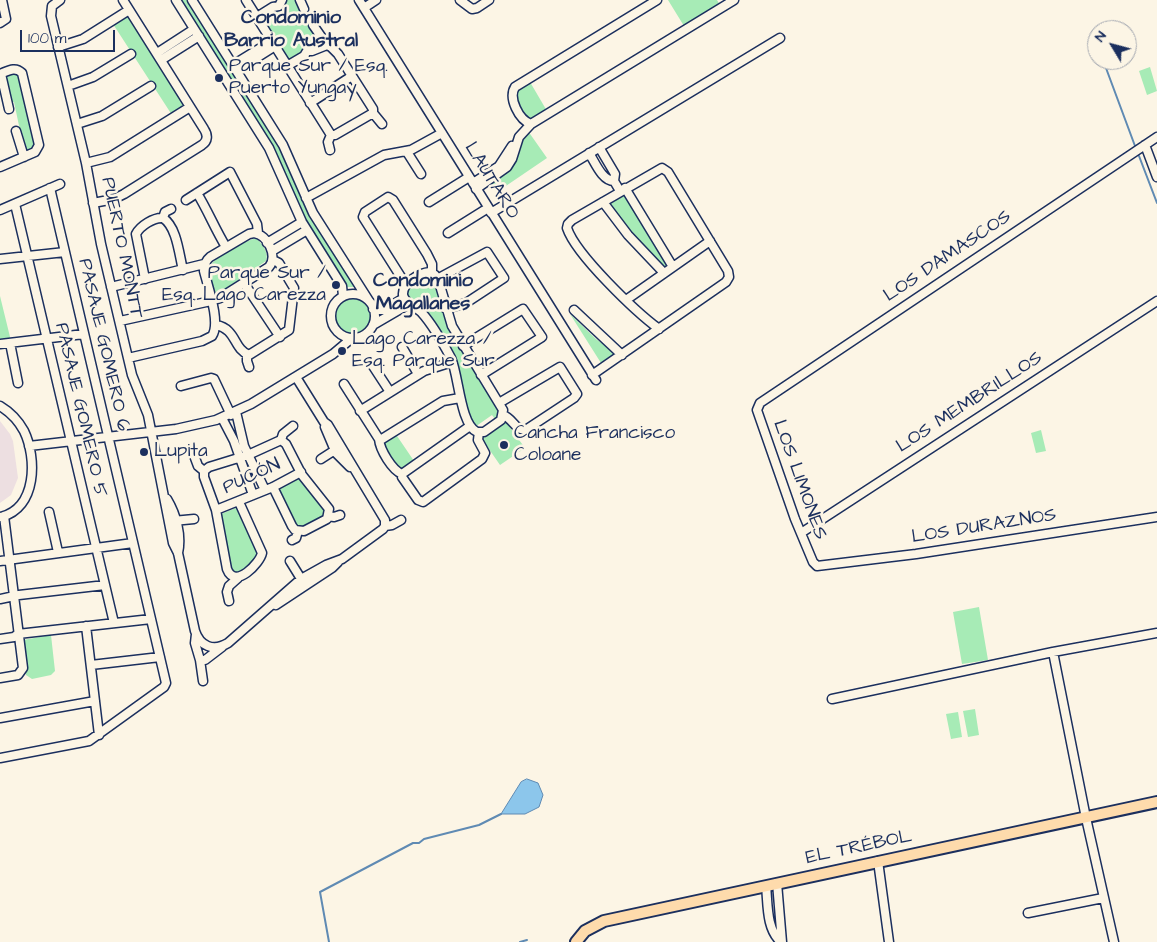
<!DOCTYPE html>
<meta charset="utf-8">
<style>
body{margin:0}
#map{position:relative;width:1157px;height:942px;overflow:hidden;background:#fcf5e5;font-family:"Architects Daughter",sans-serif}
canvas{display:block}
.north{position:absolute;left:1087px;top:20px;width:50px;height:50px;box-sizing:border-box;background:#fcf5e5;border:1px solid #a2a6af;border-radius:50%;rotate:307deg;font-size:14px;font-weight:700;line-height:20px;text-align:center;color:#1b2f5e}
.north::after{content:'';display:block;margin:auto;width:18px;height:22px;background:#1b2f5e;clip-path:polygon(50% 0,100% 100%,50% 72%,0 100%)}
.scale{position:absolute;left:20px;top:30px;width:95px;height:22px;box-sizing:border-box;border:2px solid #1b2f5e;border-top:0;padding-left:6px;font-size:15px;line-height:18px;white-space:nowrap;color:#1b2f5e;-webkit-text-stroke:4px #fcf5e5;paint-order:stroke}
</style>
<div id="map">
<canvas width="1157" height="942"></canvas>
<div class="north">N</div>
<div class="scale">100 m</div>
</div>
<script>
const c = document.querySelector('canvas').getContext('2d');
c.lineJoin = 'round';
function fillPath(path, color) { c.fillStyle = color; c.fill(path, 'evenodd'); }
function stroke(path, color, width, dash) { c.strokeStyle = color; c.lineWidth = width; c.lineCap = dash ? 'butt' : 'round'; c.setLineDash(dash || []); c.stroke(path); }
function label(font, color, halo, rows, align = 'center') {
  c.font = font + ' "Architects Daughter",sans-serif'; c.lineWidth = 5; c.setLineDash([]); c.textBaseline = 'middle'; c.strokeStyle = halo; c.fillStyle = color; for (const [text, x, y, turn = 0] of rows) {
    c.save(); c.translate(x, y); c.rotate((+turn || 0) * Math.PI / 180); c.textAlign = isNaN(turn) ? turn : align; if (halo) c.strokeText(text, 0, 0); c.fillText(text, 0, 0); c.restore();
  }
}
fillPath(new Path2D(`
 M 0,421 L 10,434 L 13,441 L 18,478 L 11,495 L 0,503 Z`), '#eddfe1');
fillPath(new Path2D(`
 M 180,0 L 189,0 L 265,121 L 356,287 L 347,287 L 311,230 L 294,196 L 280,161 L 266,137 Z
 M 287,0 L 298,0 L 313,29 L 323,41 L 318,45 L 291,59 L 287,59 L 263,21 L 265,15 L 273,11 L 280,13 L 283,11 Z
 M 668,0 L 717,0 L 720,5 L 684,26 Z
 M 128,15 L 186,107 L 172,115 L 113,24 Z
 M 1150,67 L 1157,91 L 1147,95 L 1139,71 Z
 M 18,72 L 36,148 L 25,154 L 14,102 L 12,102 L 5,74 Z
 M 530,82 L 547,111 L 535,119 L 528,118 C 517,100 508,95 530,82 Z
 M 528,131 L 547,158 L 497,192 L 490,182 L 508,170 L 517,156 L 520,141 Z
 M 624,194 L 668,266 L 664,269 L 629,232 L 607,204 Z
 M 253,239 L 257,239 C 263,245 269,253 266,261 L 219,293 L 216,293 C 212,287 208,272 211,265 C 215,257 244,242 253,239 Z
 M 428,276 L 434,280 L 447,326 L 499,410 L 500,413 L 495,419 L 492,415 L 475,427 L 470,419 L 465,402 L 461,378 L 456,361 L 407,296 L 408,289 L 413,284 L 416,288 L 427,282 L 425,277 Z
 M 0,296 L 11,341 L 0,342 Z
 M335 316a18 18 0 1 1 36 0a18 18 0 1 1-36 0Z
 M 570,314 L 596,339 L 617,354 L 601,363 Z
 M 506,422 L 525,448 L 500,465 L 482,439 Z
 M 1041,430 L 1046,451 L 1036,453 L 1031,433 Z
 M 395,433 L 414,461 L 413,464 L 401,472 L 381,445 L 382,441 Z
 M 298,477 L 325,510 L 324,517 L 301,529 L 295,525 L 277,488 Z
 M 238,507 L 260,555 L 241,574 L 231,573 L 220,516 L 221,514 Z
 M 979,607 L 988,660 L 962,664 L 953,612 Z
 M 51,635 L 55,671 L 51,675 L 32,679 L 26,675 L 23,640 Z
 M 975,709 L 979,735 L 968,737 L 963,711 Z
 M 958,712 L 962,737 L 951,739 L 946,714 Z`), '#a7ebb6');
const water = new Path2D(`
 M 527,779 L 538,783 L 543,795 L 539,807 L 525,814 L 501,814 L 521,782 Z`);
fillPath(water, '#8cc6eb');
stroke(water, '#5f8ab3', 1);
stroke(new Path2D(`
 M 1103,60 L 1135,146
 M 1139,156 L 1157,203
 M 329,942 L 320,892 L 413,843 L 419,843 L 424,839 L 479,825 L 501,814
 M 520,942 L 527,940`), '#5f8ab3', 2);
const minor = new Path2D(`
 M 60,0 L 52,6 L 51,16 L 86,163 L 101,244 L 132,375 L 148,415 L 173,543 L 178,553 L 195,631 C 200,646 213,652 228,643 L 301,579 L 326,565 L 342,559 L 383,529 L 385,526 L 385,520 L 328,425 L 324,422 L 296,377
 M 176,0 L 269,148 L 302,222 L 342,286 L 343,296
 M 192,0 L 283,145 L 313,213 L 369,301
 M 246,0 L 331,135
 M 300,0 L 304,9
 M 359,0 L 596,380
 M 460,0 L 472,9 L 477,8 L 489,0
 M 364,8 L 376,0
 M 257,17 L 273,7 L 279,6 L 282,0
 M 0,23 L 6,19 L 2,0
 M 313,25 L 327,45 L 331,47 L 338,54 L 373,109 L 373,113 L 382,124
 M 58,47 L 83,39 L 129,10
 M 157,53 L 194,29
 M 161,60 L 199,36
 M 233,65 L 272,41
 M 287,66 L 304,56 L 307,51 L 312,51 L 327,45
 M 237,70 L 275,46
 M 0,74 C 8,71 15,66 22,73 L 39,145 L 35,152 L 0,167
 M 1,74 L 9,109
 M 68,86 L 93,77 L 131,54
 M 310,103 L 352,76
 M 77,124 L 102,116 L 151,86
 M 531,124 C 519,120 508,98 515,87 L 657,0
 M 16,131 L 24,157
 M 331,135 L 335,135 L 373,113
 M 1157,137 L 760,403 L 757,410 L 795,519 L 813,562 L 817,566 L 916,554 L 1157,517
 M 1145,145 L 1157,177
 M 599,147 L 615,174 L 614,181 L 620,191
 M 330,150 L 328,142 L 331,135
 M 407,152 L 421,174
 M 589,153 C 595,162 602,181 614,181
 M 86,163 L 110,157 L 190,107
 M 473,183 L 499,166 L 512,146
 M 625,188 L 673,267
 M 476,189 L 507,167 L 512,159 L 519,137 L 531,124 L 734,0
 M 197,193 C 208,211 215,229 226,247
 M 306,198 L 384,155 L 411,150 L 442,133
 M 186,200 L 230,172 L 257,224 L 258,233
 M 429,202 L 469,177
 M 603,202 L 628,235 L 664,273
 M 93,203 L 114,199 L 124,194 L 202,145 C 208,141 208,135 204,129 L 123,0
 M 15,204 L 114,623
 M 0,210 L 60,184
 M 491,213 L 780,38
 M 163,218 C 177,227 179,254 183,270
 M 163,218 L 165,212 L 171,209
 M 448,233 L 488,208
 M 267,243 L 302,222
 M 272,251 L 307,230
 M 0,259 L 65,252
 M 430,272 L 435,275 L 439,282 L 452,326 L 503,410 L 501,420 L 484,432 L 477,432 C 460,424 459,376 451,358 C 444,345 432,324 422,313 C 416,307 405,304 403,295 C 402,283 419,273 430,272 Z
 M 145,279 L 136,234 C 140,226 154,217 163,218
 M 437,279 L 487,252 L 504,278 L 466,303 L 446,309
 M 244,283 L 280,337
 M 406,285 L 363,217 L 365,212 L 388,197 L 393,200 L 427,254 L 432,264 L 432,273
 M 111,287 L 204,264
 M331 316a22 22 0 1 1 44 0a22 22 0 1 1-44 0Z
 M 626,300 L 710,241
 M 373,309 L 384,310 L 404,298
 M 574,310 L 622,355
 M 120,321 L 211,301 L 220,298 L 269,267 C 278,256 268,235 254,233 L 249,234 L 210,257 C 205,261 204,265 204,271 C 208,287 221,323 212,336 L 202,341 L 128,358
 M 216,325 C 237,329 233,349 249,355 L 289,330 L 294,288 L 279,263 L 273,260
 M 373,325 L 409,304
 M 10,343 L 18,383
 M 0,344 L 84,334
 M 463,346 L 523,309 L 542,337 L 481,375
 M 402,347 L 418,374
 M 247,354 L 247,361 L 249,367
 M 373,366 L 390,392
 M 592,375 L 726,282 L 729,277 L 728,271 L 668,172 L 662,168 L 572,220 L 568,224 L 567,228 C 576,255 636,312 659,329
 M 344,384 L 379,439
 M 181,386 L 211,378 L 214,379 L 231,415
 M 499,403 L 560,367 L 577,394 L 574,398 L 527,429 C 515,432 514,419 503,415
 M 0,406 C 10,412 18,420 24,431 C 37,458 37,508 1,517
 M 360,411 L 424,371 L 452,362
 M 236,412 L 244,446 L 265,490
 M 222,418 L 234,441 L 253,495
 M 325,427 L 336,453 L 350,467
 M 379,439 L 382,439 L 443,401 L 460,398
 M 379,439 C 380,450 392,470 402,474
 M 281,440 L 283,434 L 293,426
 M 29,446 L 176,429 L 216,420 L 251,404 L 333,354 L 352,338
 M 195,458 L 198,466 L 204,471
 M 321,459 L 338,448
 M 204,471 L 204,477 L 216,510 L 227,569 C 235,590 260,563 262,553 L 239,502
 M 204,471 L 209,467 L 248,455 L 281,440
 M 402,474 L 402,477 L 418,500 L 423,502 L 482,459 L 485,453 L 478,440 L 479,432
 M 402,474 L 470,426
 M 273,487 L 292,526 L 295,530 L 304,531 L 327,519 L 329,509 L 302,475 L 286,444 L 281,440
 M 167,499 C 176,514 182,535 178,553
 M 216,510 L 273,487 L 301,472
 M 49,512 L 58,552
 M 328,516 L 334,517 L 340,515
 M 173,521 L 194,519
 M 385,526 L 392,525 L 401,520
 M 801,533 L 1157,301
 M 292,540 L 296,538 L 298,531
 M 0,561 L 133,543
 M 290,561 L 303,582
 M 0,599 L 19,595 L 105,585
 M 229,601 L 227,592 L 229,586 L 238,578
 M 276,605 L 332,568 L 338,562
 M 86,626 L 99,735
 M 196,634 L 195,643 L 200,660 L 205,660 L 222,647
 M 0,639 L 14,637 L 18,634 L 151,619
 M 1053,652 L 1086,818 L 1114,942
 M 200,660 L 203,681
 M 91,665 L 160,657
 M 0,678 L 18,675 L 23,668 L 4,516
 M 832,699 L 1053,652 L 1157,633
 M 0,718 L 95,701
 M 0,758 L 89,741 L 164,687 L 166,683 L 50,188
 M 878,861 L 889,942
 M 777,883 L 782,942
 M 766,886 C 768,904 766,929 781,942
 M 1028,913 L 1103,898`);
const major = new Path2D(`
 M 576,942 L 585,931 L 604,921 L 1157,802`);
stroke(minor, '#1b2f5e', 11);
stroke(major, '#1b2f5e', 14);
stroke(minor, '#fcf5e5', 8);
stroke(major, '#fedbac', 10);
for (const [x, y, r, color] of [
 [219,78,5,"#1b2f5e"],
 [336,285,5,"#1b2f5e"],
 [342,351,5,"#1b2f5e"],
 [504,445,5,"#1b2f5e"],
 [144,452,5,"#1b2f5e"]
]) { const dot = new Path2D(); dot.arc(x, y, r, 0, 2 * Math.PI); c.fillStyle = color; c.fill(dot); stroke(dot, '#fcf5e5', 2); }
label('19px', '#1b2f5e', '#fcf5e5', [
 ["Parque Sur / Esq.",229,67],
 ["Puerto Yungay",229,89],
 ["Parque Sur /",326,274,"right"],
 ["Esq. Lago Carezza",326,296,"right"],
 ["Lago Carezza /",352,340],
 ["Esq. Parque Sur",352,362],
 ["Cancha Francisco",514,434],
 ["Coloane",514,456],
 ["Lupita",154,452]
], 'left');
label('19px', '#1b2f5e', '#fcf5e5', [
 ["LAUTARO",491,181,58],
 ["PUERTO MONTT",121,248,78],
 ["LOS DAMASCOS",948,257,-34],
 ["PASAJE GOMERO 6",103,345,77],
 ["LOS MEMBRILLOS",970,403,-33],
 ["PASAJE GOMERO 5",80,410,77],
 ["PUCÓN",252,477,-25],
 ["LOS LIMONES",799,480,70],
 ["LOS DURAZNOS",984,527,-9],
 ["EL TRÉBOL",859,848,-12]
]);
label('bold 20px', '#1b2f5e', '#fcf5e5', [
 ["Condominio",291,19],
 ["Barrio Austral",291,42],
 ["Condominio",423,282],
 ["Magallanes",423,305]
]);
</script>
